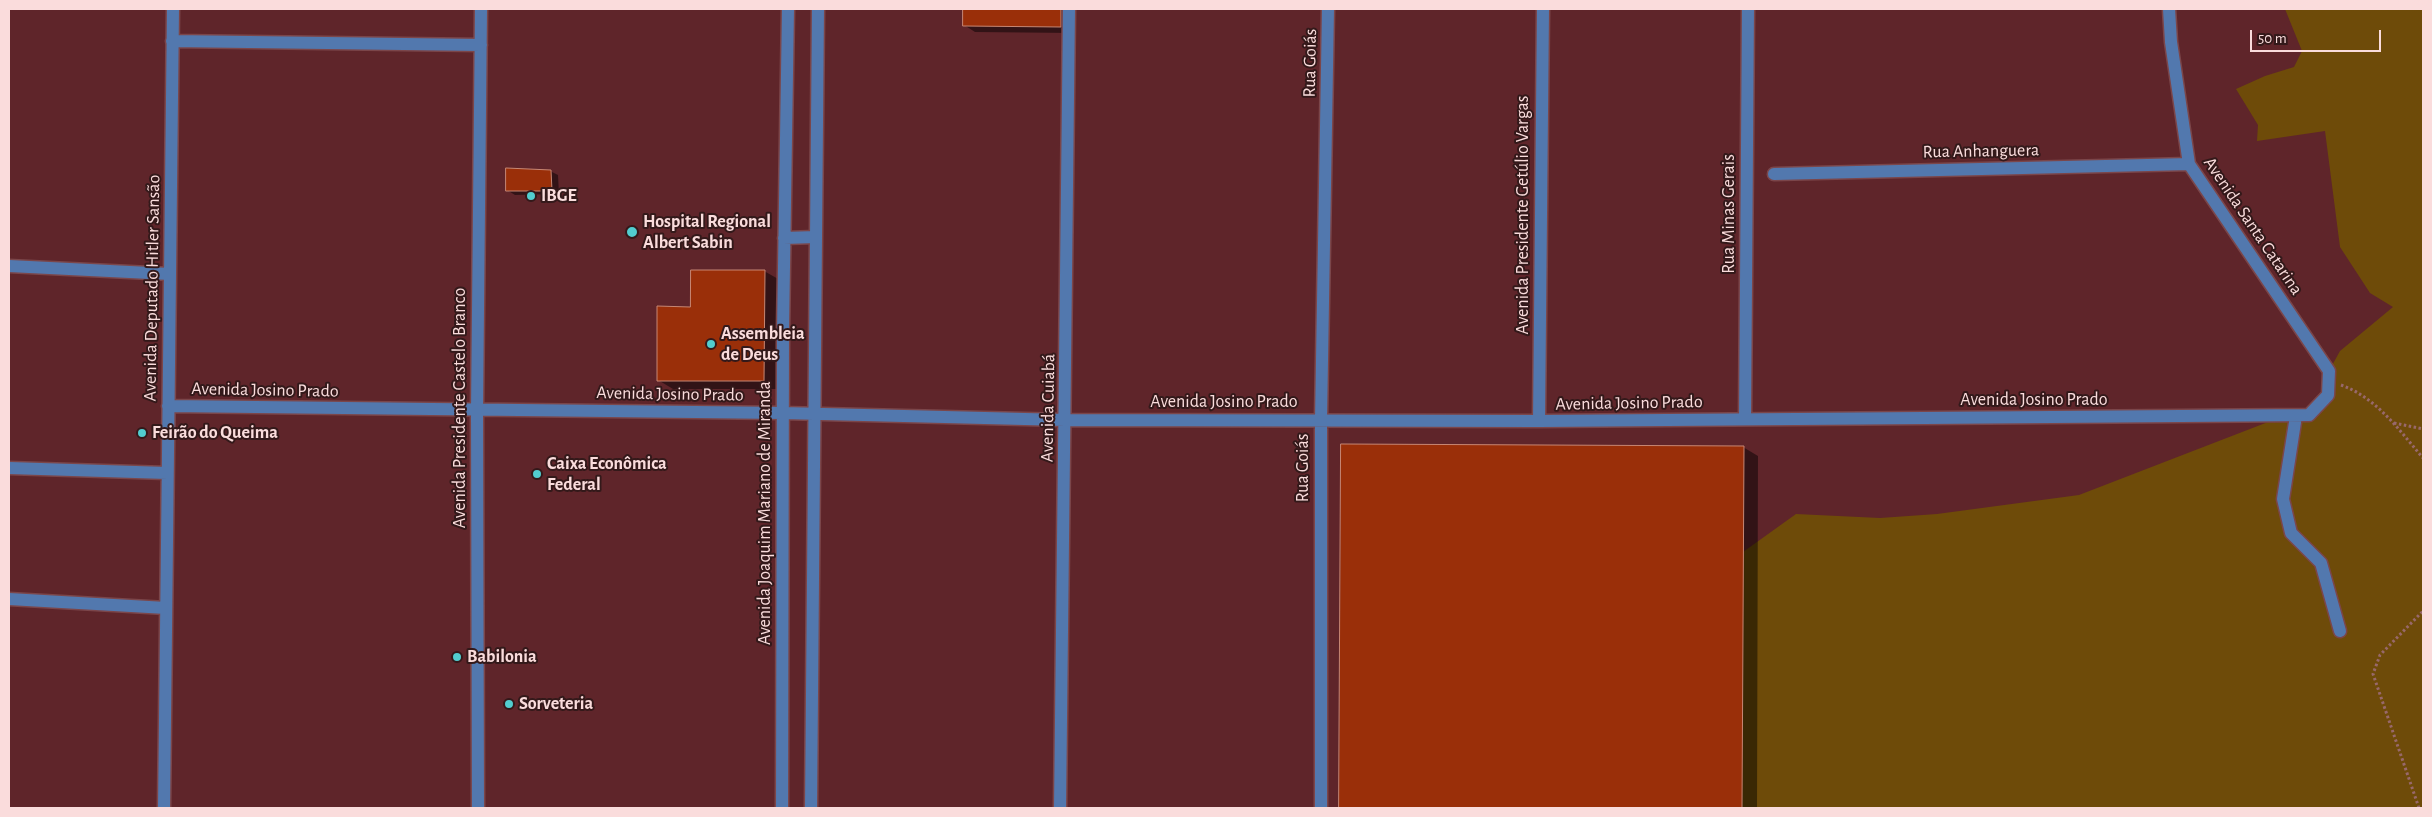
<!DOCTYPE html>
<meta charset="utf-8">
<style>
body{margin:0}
#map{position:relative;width:2432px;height:817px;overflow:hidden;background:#5f252a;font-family:"Alegreya Sans",sans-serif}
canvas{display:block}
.frame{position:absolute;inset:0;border:10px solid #fadcdc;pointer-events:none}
.scale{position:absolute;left:2250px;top:30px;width:131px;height:22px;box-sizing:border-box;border:2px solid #fadcdc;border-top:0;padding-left:6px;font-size:15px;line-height:18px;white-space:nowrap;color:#fadcdc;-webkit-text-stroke:4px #33191a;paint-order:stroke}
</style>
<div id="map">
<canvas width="2432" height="817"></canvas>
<div class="frame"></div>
<div class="scale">50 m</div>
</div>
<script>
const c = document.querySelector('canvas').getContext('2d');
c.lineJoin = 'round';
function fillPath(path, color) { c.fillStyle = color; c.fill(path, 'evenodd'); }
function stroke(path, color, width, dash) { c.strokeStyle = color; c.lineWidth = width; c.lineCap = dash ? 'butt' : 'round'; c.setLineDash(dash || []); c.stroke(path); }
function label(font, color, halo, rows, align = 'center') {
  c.font = font + ' "Alegreya Sans",sans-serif'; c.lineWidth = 4; c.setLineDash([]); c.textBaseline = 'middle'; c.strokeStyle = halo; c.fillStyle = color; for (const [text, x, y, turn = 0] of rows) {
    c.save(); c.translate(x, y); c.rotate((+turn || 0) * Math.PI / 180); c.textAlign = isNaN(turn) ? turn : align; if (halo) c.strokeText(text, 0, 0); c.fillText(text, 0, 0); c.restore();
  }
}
fillPath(new Path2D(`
 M 2285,9 L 2423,9 L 2423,808 L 1742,808 L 1743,552 L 1796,514 L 1880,518 L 1937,514 L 2079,495 L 2281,417 L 2309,415 L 2328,396 L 2329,371 L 2340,351 L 2393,307 L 2370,293 L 2340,247 L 2325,131 L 2257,141 L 2258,125 L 2236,89 L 2265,76 L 2294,67 L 2302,51 Z`), '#6e4b09');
fillPath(new Path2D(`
 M 964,9 L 1072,9 L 1072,33 L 975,32 L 964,25 Z
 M 550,171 L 558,175 L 559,194 L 515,195 L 507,190 Z
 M 764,271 L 780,280 L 779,389 L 673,389 L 658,380 L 692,308 Z
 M 1342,445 L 1743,447 L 1758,456 L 1757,808 L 1341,808 Z`), '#0007');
const building = new Path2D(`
 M 963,9 L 1061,9 L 1061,27 L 963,26 Z
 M 506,168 L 551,170 L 552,191 L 506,191 Z
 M 691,270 L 765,270 L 764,381 L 657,381 L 657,306 L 690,307 Z
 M 1341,444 L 1744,446 L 1742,808 L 1339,808 Z`);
fillPath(building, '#9a2f09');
stroke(building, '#c78774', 1);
const minor = new Path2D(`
 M 172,41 L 481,45
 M 1774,174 L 2189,164
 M 784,238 L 816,237
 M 9,266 L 170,274
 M 168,406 L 783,413 L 1065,420 L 1539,421 L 2309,415 L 2328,395 L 2329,371 L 2189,164 L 2171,42 L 2169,9
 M 2296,416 L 2283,499 L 2291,533 L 2321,563 L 2340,631
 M 1745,419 L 1748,9
 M 1539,421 L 1543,9
 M 9,468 L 167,473
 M 9,599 L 166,608
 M 164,808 L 173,9
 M 478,808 L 477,410 L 481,9
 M 782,808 L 783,331 L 788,9
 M 811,808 L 818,9
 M 1060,808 L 1069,9
 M 1321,808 L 1321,419 L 1328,9`);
stroke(minor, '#7b464a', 15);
stroke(new Path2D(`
 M 2341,385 C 2377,398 2399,430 2423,458
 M 2394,423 L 2423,429
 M 2419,808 L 2373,674 L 2380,655 L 2423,611`), '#98686b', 3, [2.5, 2.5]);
stroke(minor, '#5278ae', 12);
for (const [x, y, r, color] of [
 [531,196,5,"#52cdcf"],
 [632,232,6,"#52cdcf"],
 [711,344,5,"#52cdcf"],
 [142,433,5,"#52cdcf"],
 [537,474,5,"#52cdcf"],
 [457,657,5,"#52cdcf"],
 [509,704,5,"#52cdcf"]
]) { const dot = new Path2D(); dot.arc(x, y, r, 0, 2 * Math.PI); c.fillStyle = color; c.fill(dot); stroke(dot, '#33191a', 2); }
label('18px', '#fadcdc', '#33191a', [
 ["Rua Goiás",1310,63,-89],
 ["Rua Anhanguera",1981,151,-1],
 ["Rua Minas Gerais",1729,214,-90],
 ["Avenida Presidente Getúlio Vargas",1523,215,-90],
 ["Avenida Santa Catarina",2253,226,56],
 ["Avenida Deputado Hitler Sansão",152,288,-89],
 ["Avenida Josino Prado",265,390,1],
 ["Avenida Josino Prado",670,394,1],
 ["Avenida Josino Prado",2034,400],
 ["Avenida Josino Prado",1224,402],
 ["Avenida Josino Prado",1629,403,-1],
 ["Avenida Presidente Castelo Branco",460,408,-90],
 ["Avenida Cuiabá",1048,408,-89],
 ["Rua Goiás",1303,468,-90],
 ["Avenida Joaquim Mariano de Miranda",765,513,-90]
]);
label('bold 18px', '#fadcdc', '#33191a', [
 ["IBGE",541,196],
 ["Hospital Regional",643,222],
 ["Albert Sabin",643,243],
 ["Assembleia",721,334],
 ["de Deus",721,355],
 ["Feirão do Queima",152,433],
 ["Caixa Econômica",547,464],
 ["Federal",547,485],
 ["Babilonia",467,657],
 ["Sorveteria",519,704]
], 'left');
</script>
